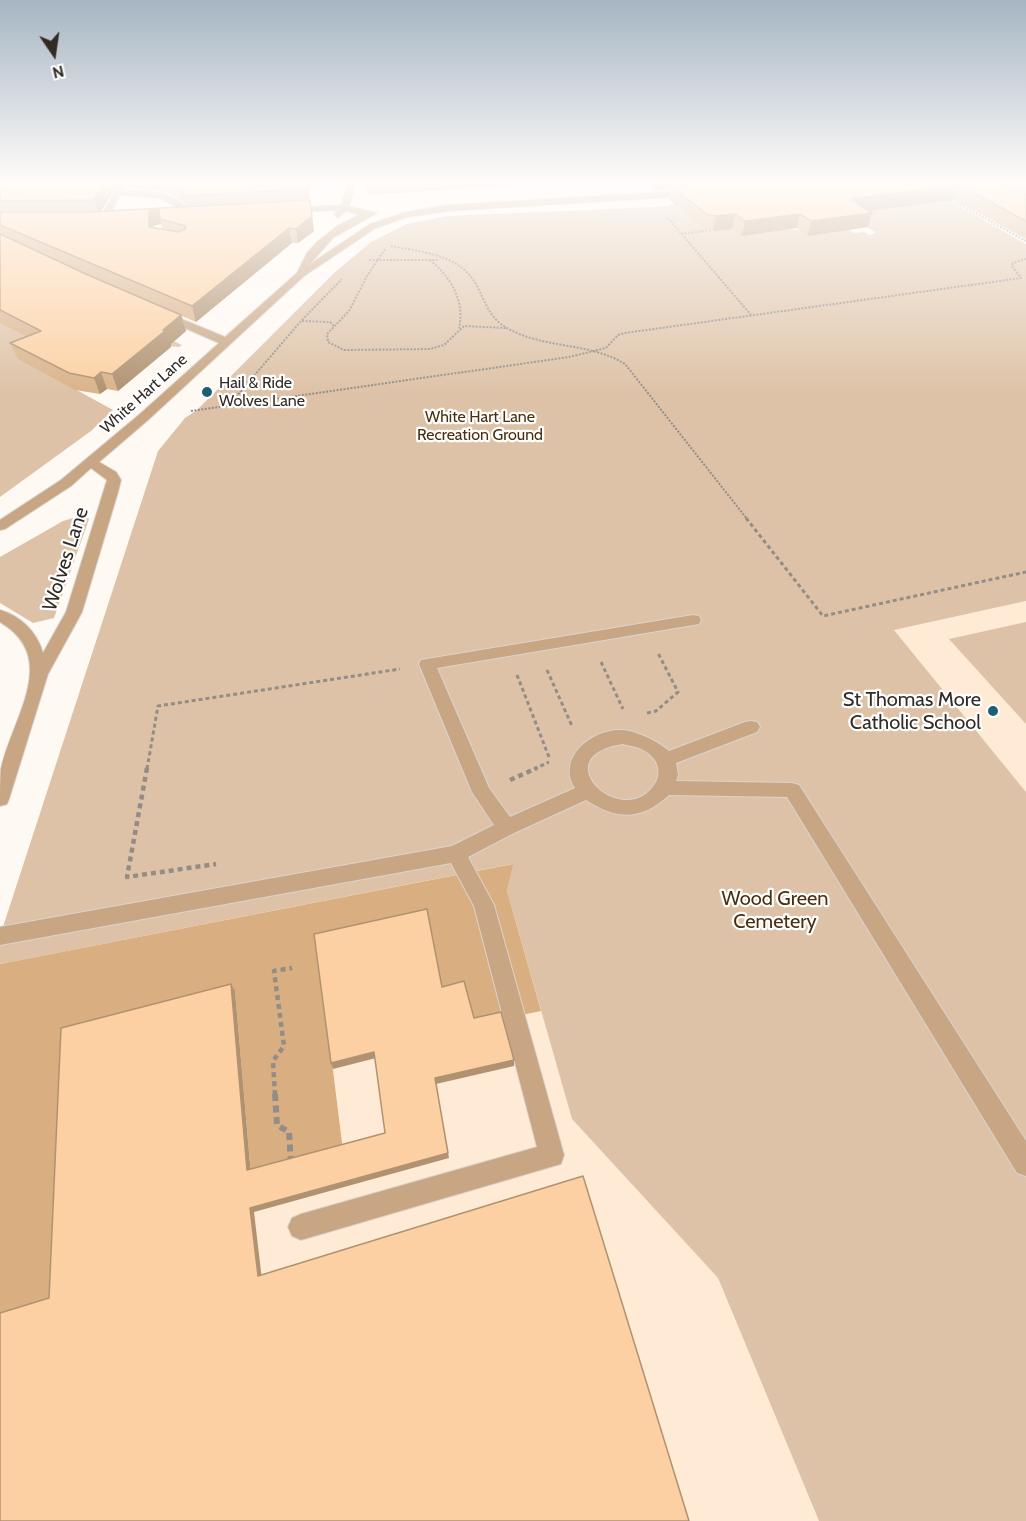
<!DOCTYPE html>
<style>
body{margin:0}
#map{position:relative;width:1026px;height:1521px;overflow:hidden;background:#fff9f3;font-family:Cabin,sans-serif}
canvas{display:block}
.north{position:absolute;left:24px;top:24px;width:60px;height:60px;-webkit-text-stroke:4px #fff;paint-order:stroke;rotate:167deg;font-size:16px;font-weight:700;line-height:24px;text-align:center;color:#312b25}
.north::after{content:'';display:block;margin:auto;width:21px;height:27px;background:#312b25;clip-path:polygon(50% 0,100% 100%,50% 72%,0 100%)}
</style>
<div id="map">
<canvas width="1026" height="1521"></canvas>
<div class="north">N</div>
</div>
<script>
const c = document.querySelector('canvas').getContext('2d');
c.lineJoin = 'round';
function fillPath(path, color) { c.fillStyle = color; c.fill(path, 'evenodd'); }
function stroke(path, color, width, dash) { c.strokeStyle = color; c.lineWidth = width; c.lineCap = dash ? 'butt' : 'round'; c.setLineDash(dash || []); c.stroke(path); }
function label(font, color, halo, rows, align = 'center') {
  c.font = font + ' Cabin,sans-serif'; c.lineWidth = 4.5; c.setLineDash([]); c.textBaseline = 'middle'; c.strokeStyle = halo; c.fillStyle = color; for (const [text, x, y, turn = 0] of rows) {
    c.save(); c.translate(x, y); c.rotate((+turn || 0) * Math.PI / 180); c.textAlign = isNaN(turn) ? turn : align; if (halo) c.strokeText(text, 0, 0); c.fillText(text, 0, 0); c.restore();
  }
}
fillPath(new Path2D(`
 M 1026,601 L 1026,792 L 894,630 Z
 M 513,864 L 507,891 L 572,1119 L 718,1278 L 819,1521 L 0,1521 L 0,964 Z`), '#ffead5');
fillPath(new Path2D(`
 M 723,200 L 732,229 L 849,230 L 854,233 L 864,232 L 869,235 L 876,233 L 847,214 L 949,200 L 1026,244 L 1026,601 L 894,630 L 1026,792 L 1026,1521 L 819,1521 L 718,1278 L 572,1119 L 507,891 L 512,864 L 0,964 L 0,936 L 158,451 L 185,418 L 197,410 L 334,273 L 371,242 L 407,224 L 448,216 L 654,207 Z
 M 0,303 L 134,322 L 182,345 L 179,347 L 134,343 L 64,383 L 113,410 L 91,431 L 0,497 Z
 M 83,515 L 89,519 L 54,618 L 33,623 L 0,603 L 0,557 L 63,521 Z
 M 1026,622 L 1026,724 L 949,639 Z`), '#ddc2a7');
fillPath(new Path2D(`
 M 513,864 L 507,891 L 541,1011 L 474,1025 L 327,1022 L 343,1151 L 251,1175 L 235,991 L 56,1301 L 0,1318 L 0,964 Z`), '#d9ae81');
const minor = new Path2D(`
 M 120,181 L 128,181 L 123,190 C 144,191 170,190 185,206 L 185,216 L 178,218 L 177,207 L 159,198 L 120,195 L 106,222 L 86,223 L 86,219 L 100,218 Z
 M 349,181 L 357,181 L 349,206 L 377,213 L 333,238 L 310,264 L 370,224 L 406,212 L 449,205 L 693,190 L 697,193 L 693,196 L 449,211 L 408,217 L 376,228 L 304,276 L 148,420 L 99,462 L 116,472 L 121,480 L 118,492 L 82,612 L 48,674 L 9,799 L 7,804 L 0,806 C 0,795 0,780 1,769 C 12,718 61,658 0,622 L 0,610 C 21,616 37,632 43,653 L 66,612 L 107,480 L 91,468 L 71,486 L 5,529 L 0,530 L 0,520 L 61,480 L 140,414 L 219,343 L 157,316 L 157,312 L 165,312 L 225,337 L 297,273 L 307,253 L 317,242 L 337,226 L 359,215 L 346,211 L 338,218 L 334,215 L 337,210 L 286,213 L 283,212 L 283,208 L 341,205 Z
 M 693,615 L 699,616 L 701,620 L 699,624 L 437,668 L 489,788 L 510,817 L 575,788 C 556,757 593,728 623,730 C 639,732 657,741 669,751 L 745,722 L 751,721 L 757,722 L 760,727 L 757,732 L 676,763 L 678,775 L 676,781 L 792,783 L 799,785 L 1026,1141 L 1026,1176 L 1017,1173 L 787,797 L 669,795 C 641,821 617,820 586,800 L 514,833 L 468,857 L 494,905 L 564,1155 L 561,1164 L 301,1240 L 292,1236 L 288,1227 L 292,1218 L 301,1214 L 537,1147 L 474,906 L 451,863 L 0,945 L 0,927 L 452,846 L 494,825 L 472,792 L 419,664 L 421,660 ZM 623,744 C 630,746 639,747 645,751 C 663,762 662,780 648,792 C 613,823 547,755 623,744 Z`);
stroke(minor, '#dad4ce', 2);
stroke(new Path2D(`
 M 948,198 L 1026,241
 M 668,218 L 751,315
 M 681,234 L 712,230
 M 391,246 C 421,252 459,254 476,284 C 485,301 489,318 507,328 C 543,349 590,342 625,364 L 747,519
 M 385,249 L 367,276 L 349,311 L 327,334 L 328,342 L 344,350 L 430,349 L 444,345 L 464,326 L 506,328
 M 369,260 L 439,260
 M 430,260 C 451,278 465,300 459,328
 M 302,321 L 330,322 L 334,326
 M 229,405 L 301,321 L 342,279
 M 191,411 L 569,357 L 606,348 L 618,335 L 625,333 L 1021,278 L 1012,266 L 1013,263 L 1026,259`), '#938d87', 2, [2, 1.5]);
stroke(new Path2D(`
 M 746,518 L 823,616 L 1026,572
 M 601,662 L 623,709
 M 547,670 L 572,726
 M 517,675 L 549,757
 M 647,713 L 656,711 L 678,692 L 658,653
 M 147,769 L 158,706 L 400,669
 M 534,769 L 549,762`), '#938d87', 3, [4, 3]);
stroke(new Path2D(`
 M 147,768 L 127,877 L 216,864
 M 510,780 L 537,768
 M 275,1095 L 273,1061 L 284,1046 L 274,971 L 292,968`), '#938d87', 4.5, [5, 4]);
stroke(new Path2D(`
 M 275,1094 L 277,1125 L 289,1132 L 291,1164`), '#938d87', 6, [7, 4.5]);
fillPath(minor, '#c8a684');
fillPath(new Path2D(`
 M 0,181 L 119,181 L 101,211 L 186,206 L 185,204 L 173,195 L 157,190 L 127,188 L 125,181 L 348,181 L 346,184 L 308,186 L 314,231 L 298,243 L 292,243 L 196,322 L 182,316 L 186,331 L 171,344 L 171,347 L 118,391 L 107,389 L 100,394 L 75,390 L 18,359 L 10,343 L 27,337 L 0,323 ZM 161,224 L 163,230 L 153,228 L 153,226 Z
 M 358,181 L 581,181 L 369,195 L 364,183 L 359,183 Z
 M 645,181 L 1026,181 L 1026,239 L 954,200 L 868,211 L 872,213 L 868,227 L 808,236 L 797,228 L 742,236 L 732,229 L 713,231 L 706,230 L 669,200 L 670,189 L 657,191 Z`), '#d9b38b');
fillPath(new Path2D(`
 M 106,181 L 119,181 L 99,215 L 94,200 Z
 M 658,181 L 744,181 L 671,186 L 670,189 L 657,191 Z
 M 959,185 L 954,200 L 846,214 L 850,199 Z
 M 310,200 L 314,231 L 298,243 L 296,229 Z
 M 159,210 L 161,224 L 153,226 L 154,242 L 149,227 L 149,211 Z
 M 872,213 L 868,227 L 808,236 L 811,221 Z
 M 735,214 L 732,229 L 713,231 L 716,216 Z
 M 800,214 L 797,228 L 742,236 L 745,221 Z
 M 289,228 L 292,243 L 196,322 L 192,306 Z
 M 181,315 L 186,331 L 171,344 L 171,347 L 118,391 L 112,374 Z
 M 101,372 L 107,389 L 100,394 L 94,378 Z
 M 231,984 L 235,991 L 251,1175 L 247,1170 Z
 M 374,1052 L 376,1058 L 333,1069 L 331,1063 Z
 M 514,1060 L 514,1066 L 436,1084 L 449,1158 L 254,1212 L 262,1280 L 258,1276 L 250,1208 L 448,1153 L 435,1078 Z`), '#b09271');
const building = new Path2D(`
 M 0,181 L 106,181 L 94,200 L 0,201 Z
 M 170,181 L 307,181 L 308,189 L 184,196 L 183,190 Z
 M 710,181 L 996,181 L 1026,195 L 1026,221 L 959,185 L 850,199 L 872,213 L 811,221 L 800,214 L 745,221 L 735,214 L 716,216 L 708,215 L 671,186 Z
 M 1018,181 L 1026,181 L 1026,185 Z
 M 310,200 L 312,216 L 296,229 L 289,228 L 192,306 L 0,225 L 0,212 L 90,212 ZM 159,210 L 160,219 L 186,226 L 185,229 L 179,232 L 149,227 L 149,211 Z
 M 0,234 L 88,275 L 181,315 L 163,330 L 166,330 L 112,374 L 101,372 L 94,378 L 69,373 L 10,343 L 41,331 L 0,310 Z
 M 427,909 L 442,987 L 464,981 L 474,1018 L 501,1012 L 514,1060 L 435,1078 L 448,1153 L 250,1208 L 258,1276 L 583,1176 L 689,1521 L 0,1521 L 0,1313 L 49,1298 L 61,1028 L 231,984 L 247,1170 L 385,1133 L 374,1052 L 331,1063 L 314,934 Z`);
fillPath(building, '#fcd0a2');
stroke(building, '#b09271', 1.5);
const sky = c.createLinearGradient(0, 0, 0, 394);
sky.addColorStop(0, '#a5b5c2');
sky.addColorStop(0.46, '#fffcfa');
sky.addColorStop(1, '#fffcfa00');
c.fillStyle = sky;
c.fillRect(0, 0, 1026, 394);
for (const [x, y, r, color] of [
 [207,392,6,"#1b6172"],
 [993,711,6,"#1b6172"]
]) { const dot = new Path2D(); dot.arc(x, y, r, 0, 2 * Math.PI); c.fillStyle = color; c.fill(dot); stroke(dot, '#fff', 2); }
label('16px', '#312b25', '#fff', [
 ["Hail & Ride",219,383],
 ["Wolves Lane",219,401]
], 'left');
label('16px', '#312b25', '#fff', [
 ["White Hart Lane",144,394,-42]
]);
label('16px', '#4b2e0a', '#fff', [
 ["White Hart Lane",480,417],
 ["Recreation Ground",480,435]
]);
label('20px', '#312b25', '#fff', [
 ["Wolves Lane",66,559,-72]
]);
label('20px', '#312b25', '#fff', [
 ["St Thomas More",981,700],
 ["Catholic School",981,723]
], 'right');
label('20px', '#4b2e0a', '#fff', [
 ["Wood Green",775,899],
 ["Cemetery",775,922]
]);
</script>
